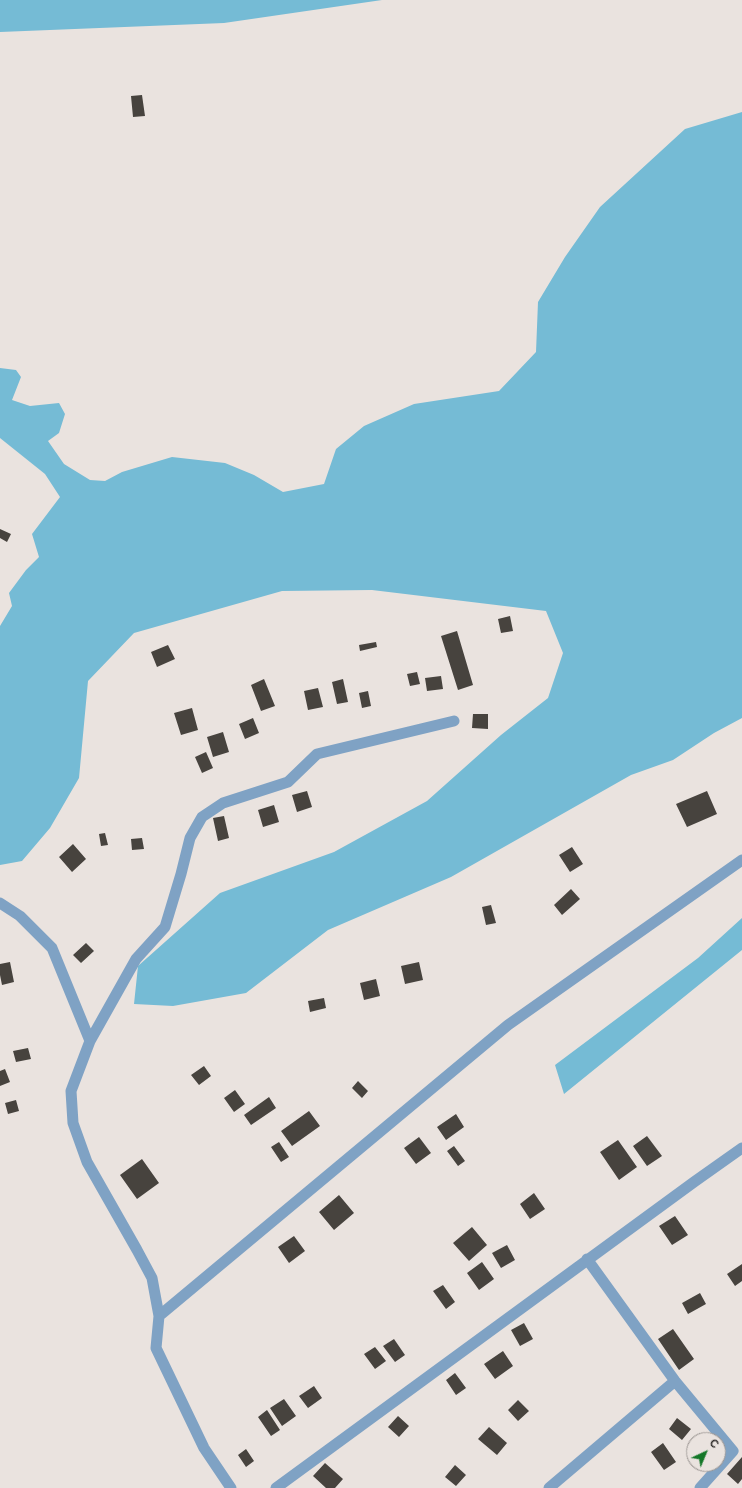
<!DOCTYPE html>
<meta charset="utf-8">
<style>
body{margin:0}
#map{position:relative;width:742px;height:1488px;overflow:hidden;background:#eae3df;font-family:Raleway,sans-serif}
canvas{display:block}
.north{position:absolute;left:686px;top:1432px;width:40px;height:40px;box-sizing:border-box;background:#eae3df;border:1px solid #9a9491;border-radius:50%;rotate:44deg;font-size:11px;font-weight:700;line-height:16px;text-align:center;color:#211e1d}
.north::after{content:'';display:block;margin:auto;width:14px;height:18px;background:#147728;clip-path:polygon(50% 0,100% 100%,50% 72%,0 100%)}
</style>
<div id="map">
<canvas width="742" height="1488"></canvas>
<div class="north">С</div>
</div>
<script>
const c = document.querySelector('canvas').getContext('2d');
c.lineJoin = 'round';
function fillPath(path, color) { c.fillStyle = color; c.fill(path, 'evenodd'); }
function stroke(path, color, width, dash) { c.strokeStyle = color; c.lineWidth = width; c.lineCap = dash ? 'butt' : 'round'; c.setLineDash(dash || []); c.stroke(path); }
fillPath(new Path2D(`
 M 0,0 L 382,0 L 224,23 L 0,32 Z
 M 742,112 L 742,718 L 714,733 L 673,760 L 631,775 L 451,877 L 328,930 L 246,993 L 173,1006 L 134,1004 L 138,966 L 220,893 L 334,852 L 427,801 L 501,735 L 548,698 L 563,653 L 546,611 L 372,590 L 282,591 L 134,633 L 88,681 L 79,778 L 50,828 L 22,861 L 0,865 L 0,626 L 12,606 L 9,593 L 26,570 L 39,557 L 32,534 L 60,497 L 45,474 L 0,438 L 0,368 L 16,370 L 21,377 L 12,400 L 30,406 L 59,403 L 65,414 L 59,433 L 48,441 L 64,464 L 90,480 L 105,481 L 122,472 L 172,457 L 225,463 L 254,475 L 283,492 L 324,484 L 336,449 L 364,426 L 414,404 L 499,391 L 536,352 L 538,302 L 565,257 L 600,207 L 685,129 Z
 M 742,918 L 742,950 L 564,1094 L 555,1065 L 698,958 Z`), '#75bbd5');
fillPath(new Path2D(`
 M 142,95 L 145,116 L 133,117 L 131,96 Z
 M 0,529 L 11,534 L 7,542 L 0,538 Z
 M 510,616 L 513,631 L 501,633 L 498,619 Z
 M 457,631 L 473,685 L 458,690 L 441,636 Z
 M 376,642 L 377,647 L 360,651 L 359,645 Z
 M 168,645 L 175,659 L 157,667 L 151,652 Z
 M 417,672 L 420,684 L 410,686 L 407,674 Z
 M 441,676 L 443,689 L 427,691 L 425,678 Z
 M 264,679 L 275,706 L 261,711 L 251,685 Z
 M 343,679 L 348,702 L 337,704 L 332,682 Z
 M 318,688 L 323,707 L 308,710 L 304,691 Z
 M 368,691 L 371,706 L 362,708 L 359,693 Z
 M 192,708 L 198,730 L 181,735 L 174,713 Z
 M 473,714 L 488,714 L 488,729 L 472,728 Z
 M 253,718 L 259,733 L 245,739 L 239,724 Z
 M 223,732 L 229,752 L 213,757 L 207,737 Z
 M 206,752 L 213,768 L 202,773 L 195,757 Z
 M 307,791 L 312,807 L 297,812 L 292,795 Z
 M 707,791 L 717,814 L 687,827 L 676,804 Z
 M 274,805 L 279,822 L 263,827 L 258,810 Z
 M 224,816 L 229,838 L 218,841 L 213,818 Z
 M 105,833 L 108,845 L 101,846 L 99,834 Z
 M 142,838 L 144,849 L 132,850 L 131,839 Z
 M 73,844 L 86,859 L 72,872 L 59,857 Z
 M 572,847 L 583,864 L 570,872 L 559,855 Z
 M 571,889 L 580,899 L 562,915 L 554,905 Z
 M 491,905 L 496,923 L 486,925 L 482,907 Z
 M 86,943 L 94,951 L 81,963 L 73,955 Z
 M 10,962 L 14,982 L 2,985 L 0,975 L 0,964 Z
 M 419,962 L 423,980 L 405,984 L 401,966 Z
 M 376,979 L 380,996 L 364,1000 L 360,983 Z
 M 324,998 L 326,1008 L 310,1012 L 308,1001 Z
 M 28,1048 L 31,1059 L 16,1062 L 13,1051 Z
 M 204,1066 L 211,1076 L 199,1085 L 191,1075 Z
 M 5,1069 L 10,1082 L 0,1086 L 0,1071 Z
 M 358,1081 L 368,1091 L 362,1098 L 352,1088 Z
 M 235,1090 L 245,1104 L 234,1112 L 224,1098 Z
 M 269,1097 L 276,1108 L 251,1125 L 244,1115 Z
 M 16,1100 L 19,1111 L 8,1114 L 5,1103 Z
 M 309,1111 L 320,1126 L 292,1146 L 281,1131 Z
 M 456,1114 L 464,1127 L 446,1140 L 437,1127 Z
 M 647,1136 L 662,1156 L 647,1166 L 633,1146 Z
 M 419,1137 L 431,1153 L 416,1164 L 404,1148 Z
 M 618,1140 L 637,1167 L 619,1180 L 600,1152 Z
 M 279,1142 L 289,1157 L 281,1162 L 271,1147 Z
 M 454,1146 L 465,1161 L 458,1166 L 447,1151 Z
 M 142,1159 L 159,1183 L 137,1199 L 120,1175 Z
 M 534,1193 L 545,1209 L 530,1219 L 520,1204 Z
 M 339,1195 L 354,1213 L 334,1230 L 319,1212 Z
 M 675,1216 L 688,1235 L 672,1245 L 659,1226 Z
 M 472,1227 L 487,1245 L 469,1261 L 453,1243 Z
 M 294,1236 L 305,1251 L 289,1263 L 278,1247 Z
 M 507,1245 L 515,1260 L 501,1268 L 492,1253 Z
 M 482,1262 L 494,1279 L 479,1290 L 467,1273 Z
 M 742,1264 L 742,1281 L 735,1286 L 727,1274 Z
 M 443,1285 L 455,1302 L 446,1309 L 433,1291 Z
 M 700,1293 L 706,1304 L 688,1314 L 682,1303 Z
 M 524,1323 L 533,1339 L 520,1346 L 511,1330 Z
 M 673,1329 L 694,1359 L 679,1370 L 658,1339 Z
 M 394,1339 L 405,1355 L 395,1362 L 383,1346 Z
 M 375,1347 L 386,1361 L 375,1369 L 364,1354 Z
 M 503,1351 L 513,1366 L 495,1379 L 484,1364 Z
 M 455,1373 L 466,1388 L 456,1395 L 446,1380 Z
 M 314,1386 L 322,1398 L 308,1408 L 299,1396 Z
 M 284,1399 L 296,1416 L 282,1426 L 270,1408 Z
 M 518,1400 L 529,1411 L 518,1421 L 508,1410 Z
 M 267,1410 L 280,1430 L 271,1436 L 258,1417 Z
 M 398,1416 L 409,1426 L 399,1437 L 388,1427 Z
 M 677,1418 L 691,1429 L 682,1440 L 669,1429 Z
 M 489,1427 L 507,1443 L 497,1455 L 478,1439 Z
 M 663,1443 L 676,1462 L 664,1470 L 651,1452 Z
 M 246,1449 L 254,1461 L 246,1467 L 238,1455 Z
 M 742,1457 L 742,1479 L 738,1484 L 727,1474 Z
 M 325,1463 L 343,1479 L 335,1488 L 326,1488 L 313,1476 Z
 M 455,1465 L 466,1475 L 456,1486 L 445,1477 Z`), '#47433e');
stroke(new Path2D(`
 M 0,903 L 20,916 L 52,948 L 90,1041 L 71,1091 L 73,1123 L 87,1162 L 137,1250 L 152,1278 L 159,1316 L 156,1348 L 204,1448 L 231,1488
 M 90,1041 L 136,959 L 165,927 L 181,874 L 190,838 L 202,817 L 223,803 L 288,782 L 317,754 L 454,721
 M 587,1259 L 675,1381 L 733,1451 L 700,1488
 M 159,1316 L 508,1025 L 742,860
 M 276,1488 L 694,1182 L 742,1148
 M 549,1488 L 675,1381`), '#7fa2c4', 11);
</script>
